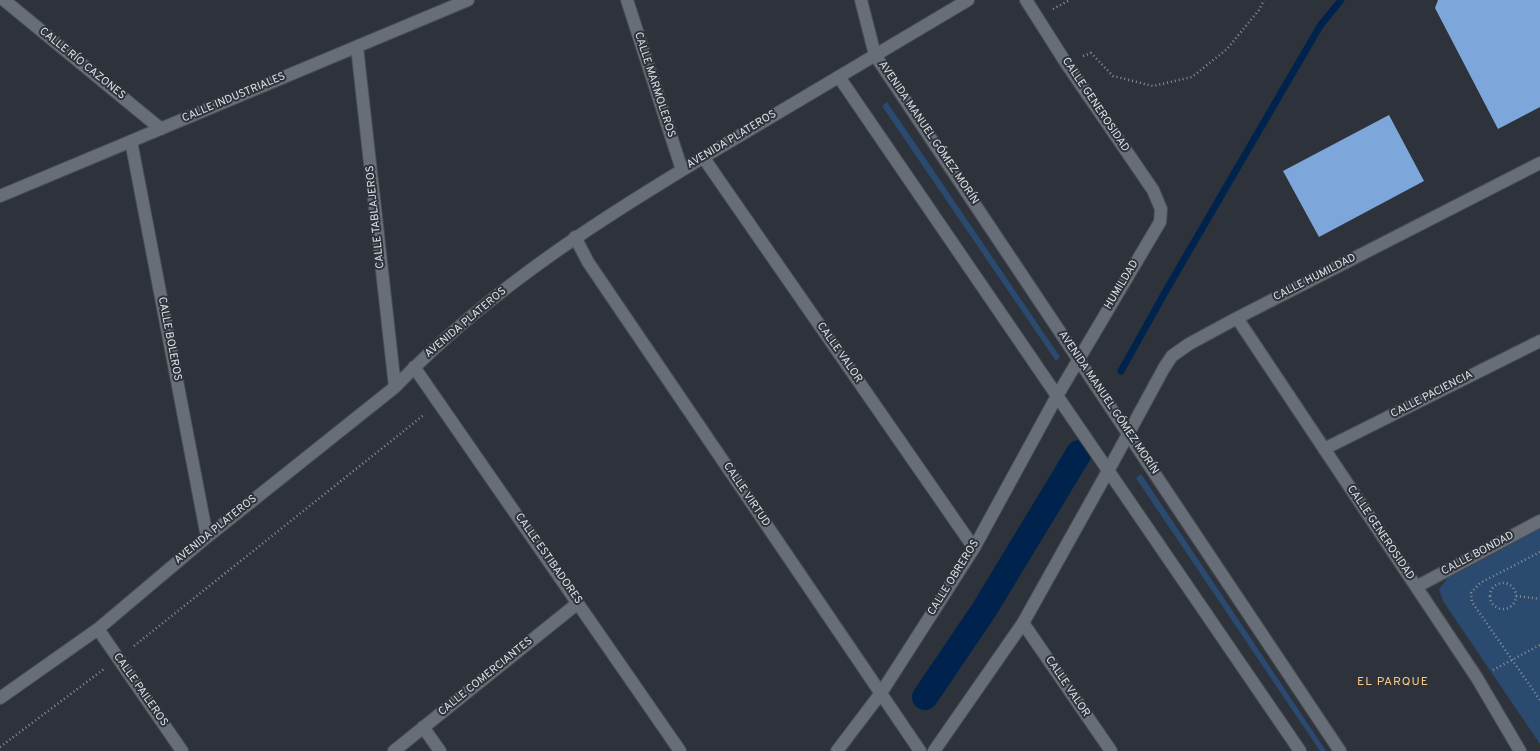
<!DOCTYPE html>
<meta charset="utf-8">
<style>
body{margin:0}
canvas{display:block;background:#2e333b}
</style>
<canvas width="1540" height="751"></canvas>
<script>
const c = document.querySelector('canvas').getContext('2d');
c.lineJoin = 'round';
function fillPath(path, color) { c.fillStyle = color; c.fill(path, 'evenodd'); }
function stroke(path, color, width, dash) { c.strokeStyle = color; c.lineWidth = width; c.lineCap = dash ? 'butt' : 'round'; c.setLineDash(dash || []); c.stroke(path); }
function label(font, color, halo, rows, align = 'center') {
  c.font = font + ' Overpass,sans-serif'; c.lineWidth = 4; c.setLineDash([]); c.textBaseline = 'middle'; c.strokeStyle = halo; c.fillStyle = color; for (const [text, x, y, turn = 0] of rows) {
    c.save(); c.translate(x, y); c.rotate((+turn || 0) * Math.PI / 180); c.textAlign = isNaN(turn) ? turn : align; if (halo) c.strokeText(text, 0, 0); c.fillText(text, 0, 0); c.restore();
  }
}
fillPath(new Path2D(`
 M 887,102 L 1060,357 L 1056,361 L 882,106 Z
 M 1141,474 L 1326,751 L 1320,751 L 1136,478 Z
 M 1540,529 L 1540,744 L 1443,601 L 1439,589 L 1448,578 Z`), '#2b4a70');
stroke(new Path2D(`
 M 1121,371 L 1168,287 L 1320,26 L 1341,0`), '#00234d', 7);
stroke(new Path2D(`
 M 925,697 L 984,610 L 1079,453`), '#00234d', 26);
fillPath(new Path2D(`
 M 1438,0 L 1540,0 L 1540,107 L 1498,129 L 1435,8 Z
 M 1389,115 L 1424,181 L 1319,237 L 1283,171 Z`), '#7da6da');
const minor = new Path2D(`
 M 4,0 L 161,129
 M 627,0 L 682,170
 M 861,0 L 875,55 L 1340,751
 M 357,47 L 395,387
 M 839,77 L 1300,751
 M 131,141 L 207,537
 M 703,157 L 974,548
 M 0,196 L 468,0
 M 575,237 L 588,262 L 920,751
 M 1237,318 L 1477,678 L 1520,751
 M 414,367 L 680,751
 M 1324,449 L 1540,341
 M 1416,587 L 1540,521
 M 1023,623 L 1111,751
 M 98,629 L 182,751
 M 0,698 L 98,629 L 207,537 L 395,387 C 493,285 614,210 734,139 C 812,93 890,46 968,0
 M 423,727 L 440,751
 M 394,751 L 578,603
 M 837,751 L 881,693 L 974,548 L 1057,396 L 1160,222 L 1161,209 L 1153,190 L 1066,63 L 1026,0
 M 934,751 L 1023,623 L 1108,471 L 1164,368 L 1172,356 L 1189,344 L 1237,318 L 1540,163`);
stroke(minor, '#4a4e55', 14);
stroke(new Path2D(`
 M 1053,9 L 1070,0
 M 1083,56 L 1091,53 L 1113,76 L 1153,86 L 1192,77 L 1227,49 L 1259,10 L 1264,0
 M 1540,552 L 1480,583 L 1471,593 L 1472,602 L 1540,700
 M1490 596a13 13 0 1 1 26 0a13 13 0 1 1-26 0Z
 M 1516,596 L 1540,599
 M 134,646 L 425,414
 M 1493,670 L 1540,645
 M 0,747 L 104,669`), '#8c9197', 2.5, [1, 3]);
stroke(minor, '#686e77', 12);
label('11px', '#dde1e6', '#2e333b', [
 ["CALLE RÍO CAZONES",82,64,39],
 ["CALLE MARMOLEROS",654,85,72],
 ["CALLE INDUSTRIALES",234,98,-23],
 ["CALLE GENEROSIDAD",1095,105,56],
 ["AVENIDA MANUEL GÓMEZ MORÍN",928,133,56],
 ["AVENIDA PLATEROS",732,140,-31],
 ["CALLE TABLAJEROS",376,217,-96],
 ["CALLE HUMILDAD",1315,278,-27],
 ["HUMILDAD",1122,285,-59],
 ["AVENIDA PLATEROS",466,323,-40],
 ["CALLE BOLEROS",169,339,79],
 ["CALLE VALOR",839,353,55],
 ["CALLE PACIENCIA",1432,395,-27],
 ["AVENIDA MANUEL GÓMEZ MORÍN",1108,403,56],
 ["CALLE VIRTUD",746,495,56],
 ["AVENIDA PLATEROS",216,530,-39],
 ["CALLE GENEROSIDAD",1380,533,56],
 ["CALLE BONDAD",1478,554,-28],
 ["CALLE ESTIBADORES",548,559,55],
 ["CALLE OBREROS",954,578,-58],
 ["CALLE COMERCIANTES",486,677,-39],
 ["CALLE VALOR",1067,687,56],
 ["CALLE PAILEROS",140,690,55]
]);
c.letterSpacing = '1px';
label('12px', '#f8c886', '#2e333b', [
 ["EL PARQUE",1393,683]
]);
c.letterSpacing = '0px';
</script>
